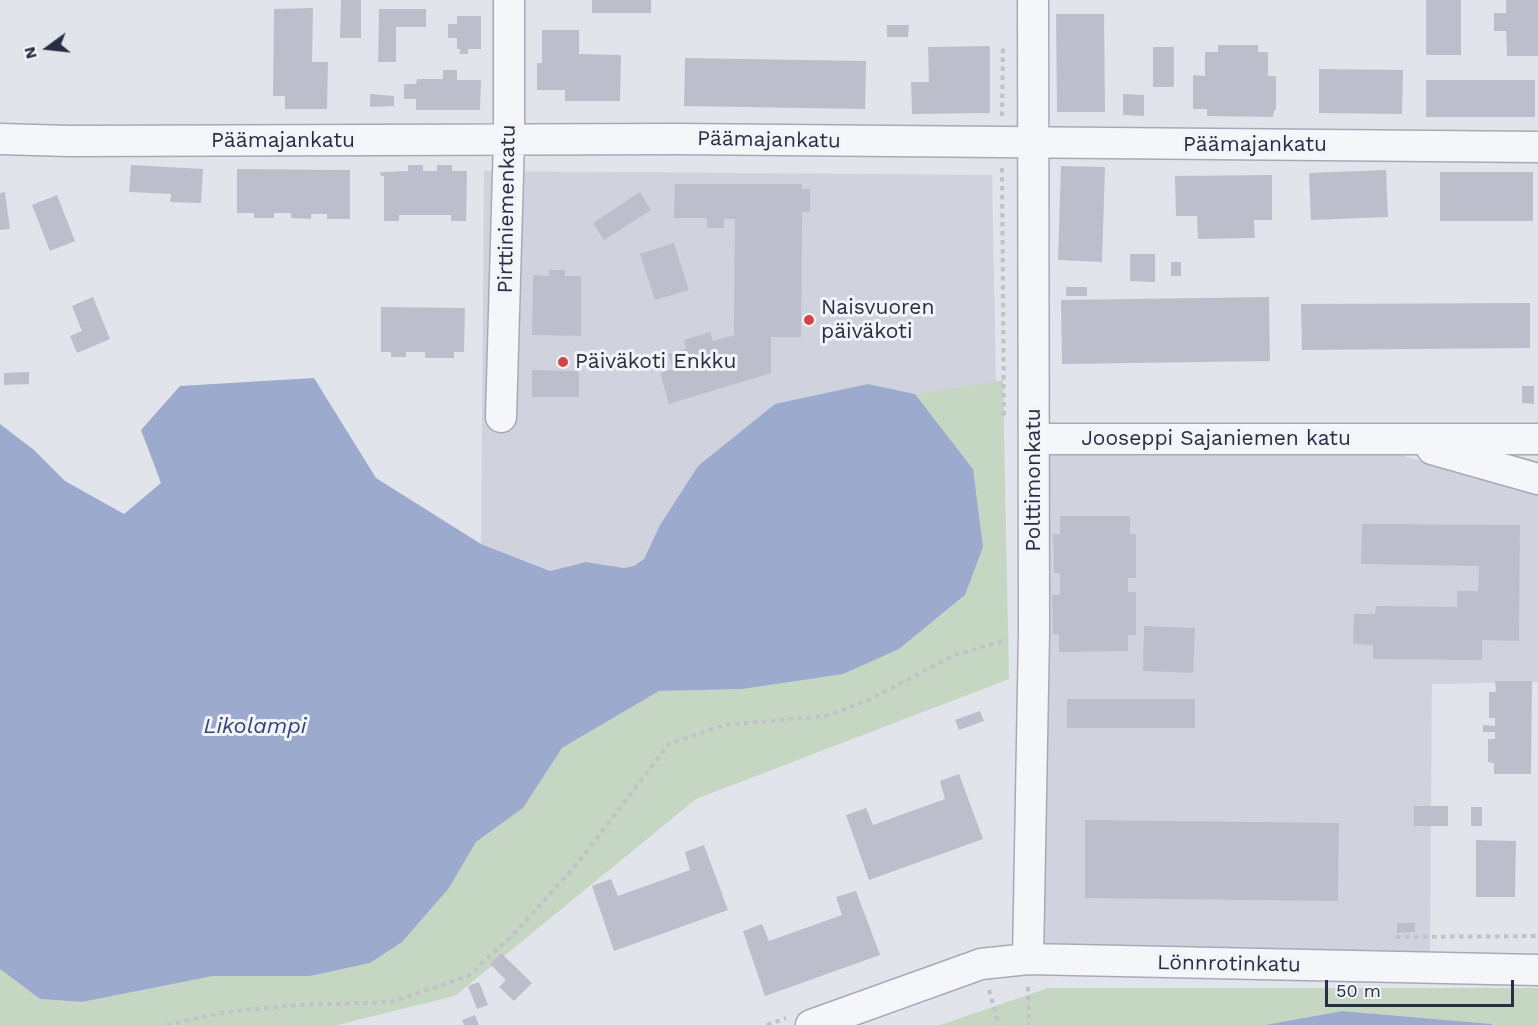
<!DOCTYPE html>
<meta charset="utf-8">
<style>
body{margin:0}
#map{position:relative;width:1538px;height:1025px;overflow:hidden;background:#e2e4eb;font-family:"Work Sans",sans-serif}
canvas{display:block}
.north{position:absolute;left:18px;top:18px;width:60px;height:60px;-webkit-text-stroke:4px #f2f4f8;paint-order:stroke;rotate:255deg;font-size:16px;font-weight:700;line-height:24px;text-align:center;color:#292e44}
.north::after{content:'';display:block;margin:auto;width:21px;height:27px;background:#292e44;clip-path:polygon(50% 0,100% 100%,50% 72%,0 100%)}
.scale{position:absolute;left:1325px;top:980px;width:189px;height:27px;box-sizing:border-box;border:3px solid #292e44;border-top:0;padding-left:8px;font-size:18px;line-height:21px;white-space:nowrap;color:#292e44;-webkit-text-stroke:4px #f2f4f8;paint-order:stroke}
</style>
<div id="map">
<canvas width="1538" height="1025"></canvas>
<div class="north">N</div>
<div class="scale">50 m</div>
</div>
<script>
const c = document.querySelector('canvas').getContext('2d');
c.lineJoin = 'round';
function fillPath(path, color) { c.fillStyle = color; c.fill(path, 'evenodd'); }
function stroke(path, color, width, dash) { c.strokeStyle = color; c.lineWidth = width; c.lineCap = dash ? 'butt' : 'round'; c.setLineDash(dash || []); c.stroke(path); }
function label(font, color, halo, rows, align = 'center') {
  c.font = font + ' "Work Sans",sans-serif'; c.lineWidth = 6; c.setLineDash([]); c.textBaseline = 'middle'; c.strokeStyle = halo; c.fillStyle = color; for (const [text, x, y, turn = 0] of rows) {
    c.save(); c.translate(x, y); c.rotate((+turn || 0) * Math.PI / 180); c.textAlign = isNaN(turn) ? turn : align; if (halo) c.strokeText(text, 0, 0); c.fillText(text, 0, 0); c.restore();
  }
}
fillPath(new Path2D(`
 M 484,171 L 992,175 L 996,382 L 915,394 L 868,384 L 698,466 L 660,525 L 644,559 L 634,566 L 624,568 L 586,562 L 550,571 L 481,544 Z
 M 1048,453 L 1393,453 L 1538,493 L 1538,682 L 1432,684 L 1430,963 L 1044,961 Z`), '#d0d3dd');
fillPath(new Path2D(`
 M 1003,380 L 1009,679 L 696,799 L 455,996 L 337,1025 L 0,1025 L 0,969 L 40,999 L 82,1002 L 213,976 L 310,976 L 449,888 L 476,842 L 523,808 L 562,748 L 659,691 L 742,689 L 935,620 L 965,595 L 973,469 L 915,394 Z
 M 1048,988 L 1538,988 L 1538,1025 L 1492,1025 L 1491,1024 L 1342,1011 L 1265,1025 L 940,1025 Z`), '#c5d6c3');
fillPath(new Path2D(`
 M 314,378 L 376,478 L 481,544 L 550,571 L 586,562 L 624,568 L 634,566 L 644,559 L 660,525 L 698,466 L 775,404 L 868,384 L 915,394 L 973,469 L 983,547 L 965,595 L 899,649 L 843,674 L 742,689 L 659,691 L 562,748 L 523,808 L 476,842 L 449,888 L 402,942 L 370,963 L 310,976 L 213,976 L 82,1002 L 40,999 L 0,969 L 0,424 L 34,450 L 65,481 L 124,514 L 161,483 L 141,430 L 180,386 Z
 M 1342,1011 L 1492,1024 L 1492,1025 L 1265,1025 Z`), '#9cabcd');
fillPath(new Path2D(`
 M 341,0 L 361,0 L 361,38 L 340,38 Z
 M 592,0 L 651,0 L 651,13 L 592,13 Z
 M 1426,0 L 1461,0 L 1461,55 L 1426,55 Z
 M 1506,0 L 1538,0 L 1538,56 L 1507,56 L 1506,31 L 1494,31 L 1494,13 L 1506,13 Z
 M 313,8 L 312,62 L 328,62 L 327,109 L 285,109 L 285,96 L 273,96 L 274,9 Z
 M 379,9 L 426,9 L 426,27 L 396,27 L 396,62 L 378,62 Z
 M 1056,14 L 1104,14 L 1105,112 L 1057,112 Z
 M 457,16 L 481,16 L 481,49 L 468,49 L 468,54 L 460,54 L 460,49 L 457,49 L 457,38 L 448,38 L 448,24 L 457,24 Z
 M 887,25 L 909,25 L 908,37 L 887,37 Z
 M 542,30 L 579,30 L 579,54 L 621,55 L 620,101 L 565,101 L 565,90 L 537,90 L 537,63 L 542,63 Z
 M 1218,45 L 1258,45 L 1258,52 L 1268,52 L 1268,76 L 1276,76 L 1276,110 L 1274,110 L 1273,117 L 1207,116 L 1207,109 L 1193,109 L 1193,75 L 1205,76 L 1205,52 L 1218,52 Z
 M 990,46 L 990,113 L 912,114 L 911,82 L 929,82 L 928,47 Z
 M 1153,47 L 1174,47 L 1174,87 L 1153,87 Z
 M 685,58 L 866,61 L 865,109 L 684,106 Z
 M 1319,69 L 1403,70 L 1402,114 L 1319,113 Z
 M 443,70 L 457,70 L 457,80 L 481,80 L 480,110 L 416,110 L 416,99 L 404,99 L 404,84 L 416,84 L 417,79 L 443,79 Z
 M 1426,80 L 1535,80 L 1535,117 L 1426,117 Z
 M 370,94 L 394,96 L 394,106 L 370,107 Z
 M 1123,94 L 1144,95 L 1144,116 L 1123,115 Z
 M 131,165 L 203,169 L 201,203 L 170,202 L 171,194 L 129,192 Z
 M 408,165 L 423,165 L 423,171 L 437,171 L 437,165 L 452,165 L 452,171 L 467,171 L 466,221 L 451,221 L 451,215 L 399,215 L 399,221 L 384,221 L 384,176 L 381,176 L 380,172 L 408,171 Z
 M 1061,166 L 1105,167 L 1102,262 L 1058,260 Z
 M 237,169 L 350,170 L 350,219 L 327,219 L 327,214 L 311,214 L 311,219 L 291,218 L 291,213 L 274,213 L 274,218 L 254,218 L 254,213 L 237,213 Z
 M 1386,170 L 1388,217 L 1311,220 L 1309,173 Z
 M 1440,172 L 1533,172 L 1533,221 L 1440,221 Z
 M 1272,175 L 1272,220 L 1254,220 L 1255,238 L 1198,239 L 1197,216 L 1176,216 L 1175,176 Z
 M 675,184 L 802,184 L 802,189 L 810,189 L 810,212 L 802,212 L 801,337 L 771,337 L 771,373 L 669,404 L 660,373 L 673,369 L 668,354 L 686,349 L 684,340 L 710,332 L 713,341 L 734,335 L 735,219 L 724,219 L 724,228 L 707,228 L 707,218 L 674,218 Z
 M 5,192 L 10,229 L 0,230 L 0,193 Z
 M 640,192 L 651,210 L 604,240 L 593,223 Z
 M 57,195 L 75,241 L 50,251 L 32,205 Z
 M 674,243 L 689,290 L 655,300 L 640,254 Z
 M 1130,254 L 1155,254 L 1155,282 L 1130,281 Z
 M 1171,262 L 1181,262 L 1181,276 L 1171,276 Z
 M 549,270 L 565,270 L 565,276 L 581,276 L 581,336 L 532,335 L 533,275 L 549,276 Z
 M 1066,287 L 1087,287 L 1087,296 L 1066,296 Z
 M 93,297 L 110,339 L 77,353 L 70,336 L 82,331 L 72,306 Z
 M 1269,297 L 1270,361 L 1062,364 L 1061,300 Z
 M 1530,303 L 1530,348 L 1302,350 L 1301,304 Z
 M 381,307 L 465,308 L 464,352 L 454,352 L 454,358 L 425,358 L 425,352 L 406,352 L 406,357 L 391,357 L 391,352 L 381,352 Z
 M 532,370 L 579,371 L 579,397 L 532,397 Z
 M 29,372 L 29,384 L 4,385 L 4,373 Z
 M 1522,386 L 1534,386 L 1534,404 L 1522,403 Z
 M 1060,516 L 1130,516 L 1130,534 L 1136,534 L 1136,578 L 1128,578 L 1128,592 L 1136,592 L 1136,635 L 1128,635 L 1128,651 L 1059,652 L 1059,634 L 1053,634 L 1052,595 L 1060,595 L 1060,573 L 1054,573 L 1053,534 L 1060,534 Z
 M 1362,524 L 1520,525 L 1519,641 L 1482,640 L 1482,660 L 1373,659 L 1373,645 L 1353,644 L 1354,614 L 1375,614 L 1376,606 L 1457,607 L 1457,591 L 1478,591 L 1479,566 L 1361,564 Z
 M 1144,626 L 1195,628 L 1193,673 L 1143,671 Z
 M 1495,681 L 1532,681 L 1531,774 L 1494,774 L 1494,763 L 1488,762 L 1488,739 L 1495,739 L 1495,732 L 1483,732 L 1483,725 L 1495,726 L 1495,718 L 1489,718 L 1489,692 L 1496,692 Z
 M 1067,699 L 1195,699 L 1195,728 L 1067,728 Z
 M 980,711 L 984,721 L 959,730 L 955,720 Z
 M 959,774 L 983,839 L 869,880 L 846,815 L 866,808 L 873,825 L 945,799 L 940,781 Z
 M 1414,806 L 1448,806 L 1448,826 L 1414,826 Z
 M 1471,807 L 1482,807 L 1482,826 L 1471,826 Z
 M 1085,820 L 1339,823 L 1338,901 L 1085,898 Z
 M 1476,840 L 1516,841 L 1515,897 L 1476,897 Z
 M 704,845 L 728,910 L 614,951 L 592,886 L 611,879 L 618,896 L 690,870 L 685,852 Z
 M 856,891 L 880,955 L 765,996 L 743,931 L 762,924 L 769,941 L 842,915 L 836,897 Z
 M 1397,923 L 1415,923 L 1415,932 L 1397,933 Z
 M 501,953 L 532,983 L 514,1001 L 499,987 L 506,980 L 490,964 Z
 M 479,982 L 488,1005 L 477,1009 L 468,986 Z
 M 475,1015 L 479,1025 L 464,1025 L 462,1020 Z`), '#bcbfcb');
const street = new Path2D(`
 M 0,139 L 69,141 L 677,139 L 1538,147
 M 501,417 L 509,139 L 509,0
 M 1034,439 L 1538,439
 M 1432,449 L 1538,479
 M 1028,959 L 1034,632 L 1033,0
 M 811,1025 L 981,964 L 1028,959 L 1538,970`);
stroke(street, '#a7aab6', 33);
stroke(new Path2D(`
 M 1002,116 L 1003,45
 M 1002,168 L 1004,419
 M 1396,937 L 1538,936
 M 1028,987 L 1029,1025
 M 989,990 L 999,1025
 M 167,1025 L 225,1012 L 299,1005 L 392,1002 L 468,976 L 513,935 L 576,865 L 669,744 L 724,725 L 826,716 L 868,700 L 957,654 L 1007,640
 M 767,1025 L 786,1018`), '#c0c2ca', 4, [4.5, 4.5]);
stroke(street, '#f5f6f9', 30);
for (const [x, y, r, color] of [
 [809,320,6,"#d54542"],
 [563,362,6,"#d54542"]
]) { const dot = new Path2D(); dot.arc(x, y, r, 0, 2 * Math.PI); c.fillStyle = color; c.fill(dot); stroke(dot, '#f2f4f8', 2); }
label('21px', '#292e44', '#f2f4f8', [
 ["Päämajankatu",769,140,1],
 ["Päämajankatu",283,141],
 ["Päämajankatu",1255,145],
 ["Pirttiniemenkatu",507,209,-89],
 ["Jooseppi Sajaniemen katu",1216,439],
 ["Polttimonkatu",1034,480,-90],
 ["Lönnrotinkatu",1229,964,1]
]);
label('21px', '#292e44', '#f2f4f8', [
 ["Naisvuoren",821,308],
 ["päiväkoti",821,332],
 ["Päiväkoti Enkku",575,362]
], 'left');
label('italic 22px', '#31457b', '#f2f4f8', [
 ["Likolampi",255,727]
]);
</script>
